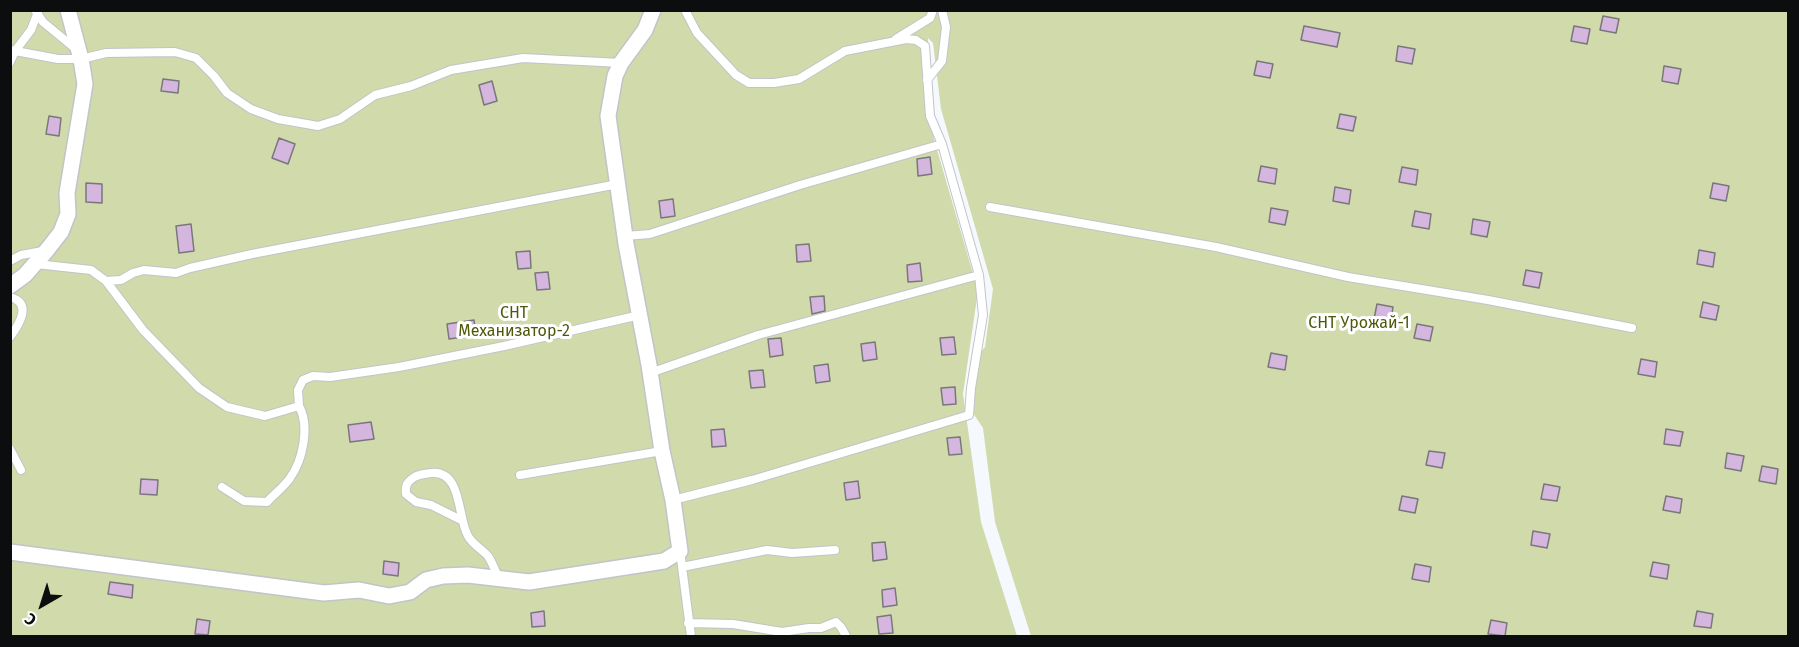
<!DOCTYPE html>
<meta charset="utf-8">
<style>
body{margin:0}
#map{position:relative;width:1799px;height:647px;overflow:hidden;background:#f5f9fd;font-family:"Fira Sans",sans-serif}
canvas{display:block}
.frame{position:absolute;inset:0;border:12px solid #0b0d0e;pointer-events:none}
.north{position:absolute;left:12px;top:575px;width:60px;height:60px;-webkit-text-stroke:4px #fff;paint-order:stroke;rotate:219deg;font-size:16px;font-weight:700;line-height:24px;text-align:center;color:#0b0d0e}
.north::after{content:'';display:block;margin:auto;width:21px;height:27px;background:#0b0d0e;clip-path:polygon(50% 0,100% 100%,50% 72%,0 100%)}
</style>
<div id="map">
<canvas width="1799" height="647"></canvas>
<div class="frame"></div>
<div class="north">С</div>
</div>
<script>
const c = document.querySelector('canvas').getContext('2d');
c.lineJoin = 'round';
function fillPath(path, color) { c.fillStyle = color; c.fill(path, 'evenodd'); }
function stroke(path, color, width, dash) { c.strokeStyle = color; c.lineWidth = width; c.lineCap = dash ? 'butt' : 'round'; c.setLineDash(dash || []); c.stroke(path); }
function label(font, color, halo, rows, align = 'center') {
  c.font = font + ' "Fira Sans",sans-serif'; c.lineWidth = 6; c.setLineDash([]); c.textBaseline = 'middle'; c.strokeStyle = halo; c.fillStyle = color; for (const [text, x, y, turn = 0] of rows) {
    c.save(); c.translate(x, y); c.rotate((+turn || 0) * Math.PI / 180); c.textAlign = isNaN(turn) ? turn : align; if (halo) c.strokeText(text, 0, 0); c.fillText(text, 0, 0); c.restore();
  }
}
fillPath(new Path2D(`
 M 10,11 L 1788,11 L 1788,636 L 1031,636 L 995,522 L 983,428 L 973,413 L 967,384 L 980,353 L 985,347 L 993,289 L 941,109 L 933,43 L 928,38 L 927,115 L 978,291 L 963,394 L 981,522 L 1017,636 L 11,636 Z`), '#d0daab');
const building = new Path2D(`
 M 1603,16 L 1619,19 L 1616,33 L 1600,30 Z
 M 1304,26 L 1340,33 L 1337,47 L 1301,40 Z
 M 1574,26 L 1590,29 L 1587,44 L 1571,41 Z
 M 1398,46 L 1415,49 L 1412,64 L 1396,61 Z
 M 1257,61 L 1273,64 L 1270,78 L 1254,75 Z
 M 1664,66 L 1681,69 L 1678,84 L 1662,81 Z
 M 163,79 L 179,81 L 178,93 L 161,91 Z
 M 492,81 L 497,101 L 484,105 L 479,85 Z
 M 1340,114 L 1356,117 L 1353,131 L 1337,128 Z
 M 49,116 L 61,118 L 59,136 L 46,134 Z
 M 279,138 L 295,144 L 288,164 L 272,158 Z
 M 930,157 L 932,174 L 918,176 L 917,159 Z
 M 1261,166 L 1277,169 L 1275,184 L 1258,181 Z
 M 1402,167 L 1418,170 L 1416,185 L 1399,182 Z
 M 86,183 L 102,184 L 102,203 L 86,202 Z
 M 1713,183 L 1729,186 L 1726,201 L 1710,198 Z
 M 1335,187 L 1351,190 L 1349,204 L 1333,201 Z
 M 673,199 L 675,216 L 661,218 L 659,201 Z
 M 1271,208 L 1288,211 L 1285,225 L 1269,222 Z
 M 1415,211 L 1431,214 L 1429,229 L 1412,226 Z
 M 1473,219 L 1490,222 L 1487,237 L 1471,234 Z
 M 191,224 L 194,251 L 179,253 L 176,226 Z
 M 809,244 L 811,261 L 797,262 L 796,245 Z
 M 1699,250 L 1715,253 L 1713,267 L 1697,264 Z
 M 530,251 L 531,268 L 518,269 L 516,252 Z
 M 920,263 L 922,281 L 908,282 L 907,265 Z
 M 1526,270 L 1542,273 L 1539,288 L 1523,285 Z
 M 548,272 L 550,289 L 537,290 L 535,273 Z
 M 824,296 L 825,311 L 812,314 L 810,297 Z
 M 1703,302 L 1719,306 L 1716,320 L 1700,317 Z
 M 1377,304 L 1393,307 L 1391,321 L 1374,319 Z
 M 474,320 L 476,335 L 449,339 L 447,324 Z
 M 1417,324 L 1433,327 L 1430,341 L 1414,338 Z
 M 954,337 L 956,354 L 942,355 L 940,338 Z
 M 781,338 L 783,355 L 770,357 L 768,339 Z
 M 875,342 L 877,359 L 863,361 L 861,344 Z
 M 1271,353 L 1287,356 L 1285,370 L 1268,367 Z
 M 1641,359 L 1657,362 L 1655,377 L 1638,374 Z
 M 828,364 L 830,381 L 816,383 L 814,366 Z
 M 763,370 L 765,387 L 751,388 L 749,371 Z
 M 955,387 L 956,404 L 943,405 L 941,388 Z
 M 371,422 L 374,439 L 350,442 L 348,425 Z
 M 724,429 L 726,446 L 712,447 L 711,430 Z
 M 1666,429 L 1683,432 L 1680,446 L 1664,444 Z
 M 960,437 L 962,454 L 949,455 L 947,438 Z
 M 1429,451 L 1445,453 L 1442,468 L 1426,465 Z
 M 1727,453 L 1744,456 L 1741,471 L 1725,468 Z
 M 1762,466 L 1778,469 L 1776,484 L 1759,481 Z
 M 141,479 L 158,480 L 157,495 L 140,494 Z
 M 858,481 L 860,498 L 846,500 L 844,483 Z
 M 1544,484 L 1560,487 L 1557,501 L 1541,499 Z
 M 1402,496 L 1418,499 L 1415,513 L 1399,510 Z
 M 1666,496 L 1682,499 L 1680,513 L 1663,510 Z
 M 1533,531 L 1550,534 L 1547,548 L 1531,545 Z
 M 885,542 L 887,559 L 873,561 L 872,543 Z
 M 384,561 L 399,563 L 398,576 L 383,574 Z
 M 1653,562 L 1669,565 L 1667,579 L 1650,576 Z
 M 1415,564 L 1431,567 L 1429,582 L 1412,579 Z
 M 110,582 L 133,585 L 132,598 L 108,594 Z
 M 895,588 L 897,605 L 883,607 L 882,590 Z
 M 544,611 L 545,626 L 532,627 L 531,613 Z
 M 1697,611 L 1713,614 L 1711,628 L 1694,626 Z
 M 891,615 L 893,633 L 879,634 L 877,617 Z
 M 197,619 L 210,621 L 208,635 L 195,634 Z
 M 1491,620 L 1507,623 L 1505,636 L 1488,634 Z`);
fillPath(building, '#d4b6df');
stroke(building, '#7a777b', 1.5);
const lane = new Path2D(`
 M 35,10 L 43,22 L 77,50
 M 896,39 L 930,18 L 933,10
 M 10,50 L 58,59 L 81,59 L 106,53 L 175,52 L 196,58 L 214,76 L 227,93 L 251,109 L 278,119 L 318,126 L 340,119 L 375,95 L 411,86 L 451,70 L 523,58 L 621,63
 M 10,62 L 15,51 L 31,30 L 38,12
 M 927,80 L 942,61 L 946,27 L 942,10
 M 990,207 L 1216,247 L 1348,277 L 1488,300 L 1632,328
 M 625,236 L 650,234 L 800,185 L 942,144
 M 10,261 L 21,255 L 43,251
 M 36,264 L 91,270 L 106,281 L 121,280 L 133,273 L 144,270 L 176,273 L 190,268 L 252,254 L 618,184
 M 106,281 L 143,330 L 199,388 L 227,407 L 265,416 L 299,406 L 298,390 L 303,380 L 313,376 L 330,377 L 399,367 L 504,346 L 640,315
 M 10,297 C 33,303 19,325 10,337
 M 650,373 L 758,335 L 979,275
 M 10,449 L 21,470
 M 520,475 L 662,451
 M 222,487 L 244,501 L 267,502 C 274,494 284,487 290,478 C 303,460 310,426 299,406
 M 673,500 L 752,480 L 969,415 L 971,388 L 983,315 L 979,275 L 942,144 L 930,116 L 925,46 L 916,40 L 906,39 L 845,51 L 799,79 L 774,83 L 749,83 L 736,75 L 697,33 L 685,10
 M 461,520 L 431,505 L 416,502 L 406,494 C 405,486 407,482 413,478 C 418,474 424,474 431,473 C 463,470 457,518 468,536 C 473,545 482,549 488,556 C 492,562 495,570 498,577
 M 680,551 L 691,636
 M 682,567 L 767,550 L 792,553 L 835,550
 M 688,623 L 733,624 L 782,632 L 809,628 L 821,628 L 836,622 L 841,627 L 846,636`);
const street = new Path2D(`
 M 10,286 L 25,275 L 47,250 L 61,232 L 68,214 L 67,193 L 85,84 L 81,59 L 68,10
 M 10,552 L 324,593 L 359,590 L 389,596 L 410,592 L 426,580 L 443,576 L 468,575 L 529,582 L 664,561 L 680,551 L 673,500 L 662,451 L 649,365 L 626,244 L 608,116 L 615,76 L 621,63 L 645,30 L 653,10`);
stroke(lane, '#c1c4c8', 10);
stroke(street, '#c1c4c8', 18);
stroke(lane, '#fff', 8);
stroke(street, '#fff', 15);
label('16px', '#4e580a', '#fff', [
 ["СНТ",514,314],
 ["Механизатор-2",514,332],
 ["СНТ Урожай-1",1359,324]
]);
</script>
